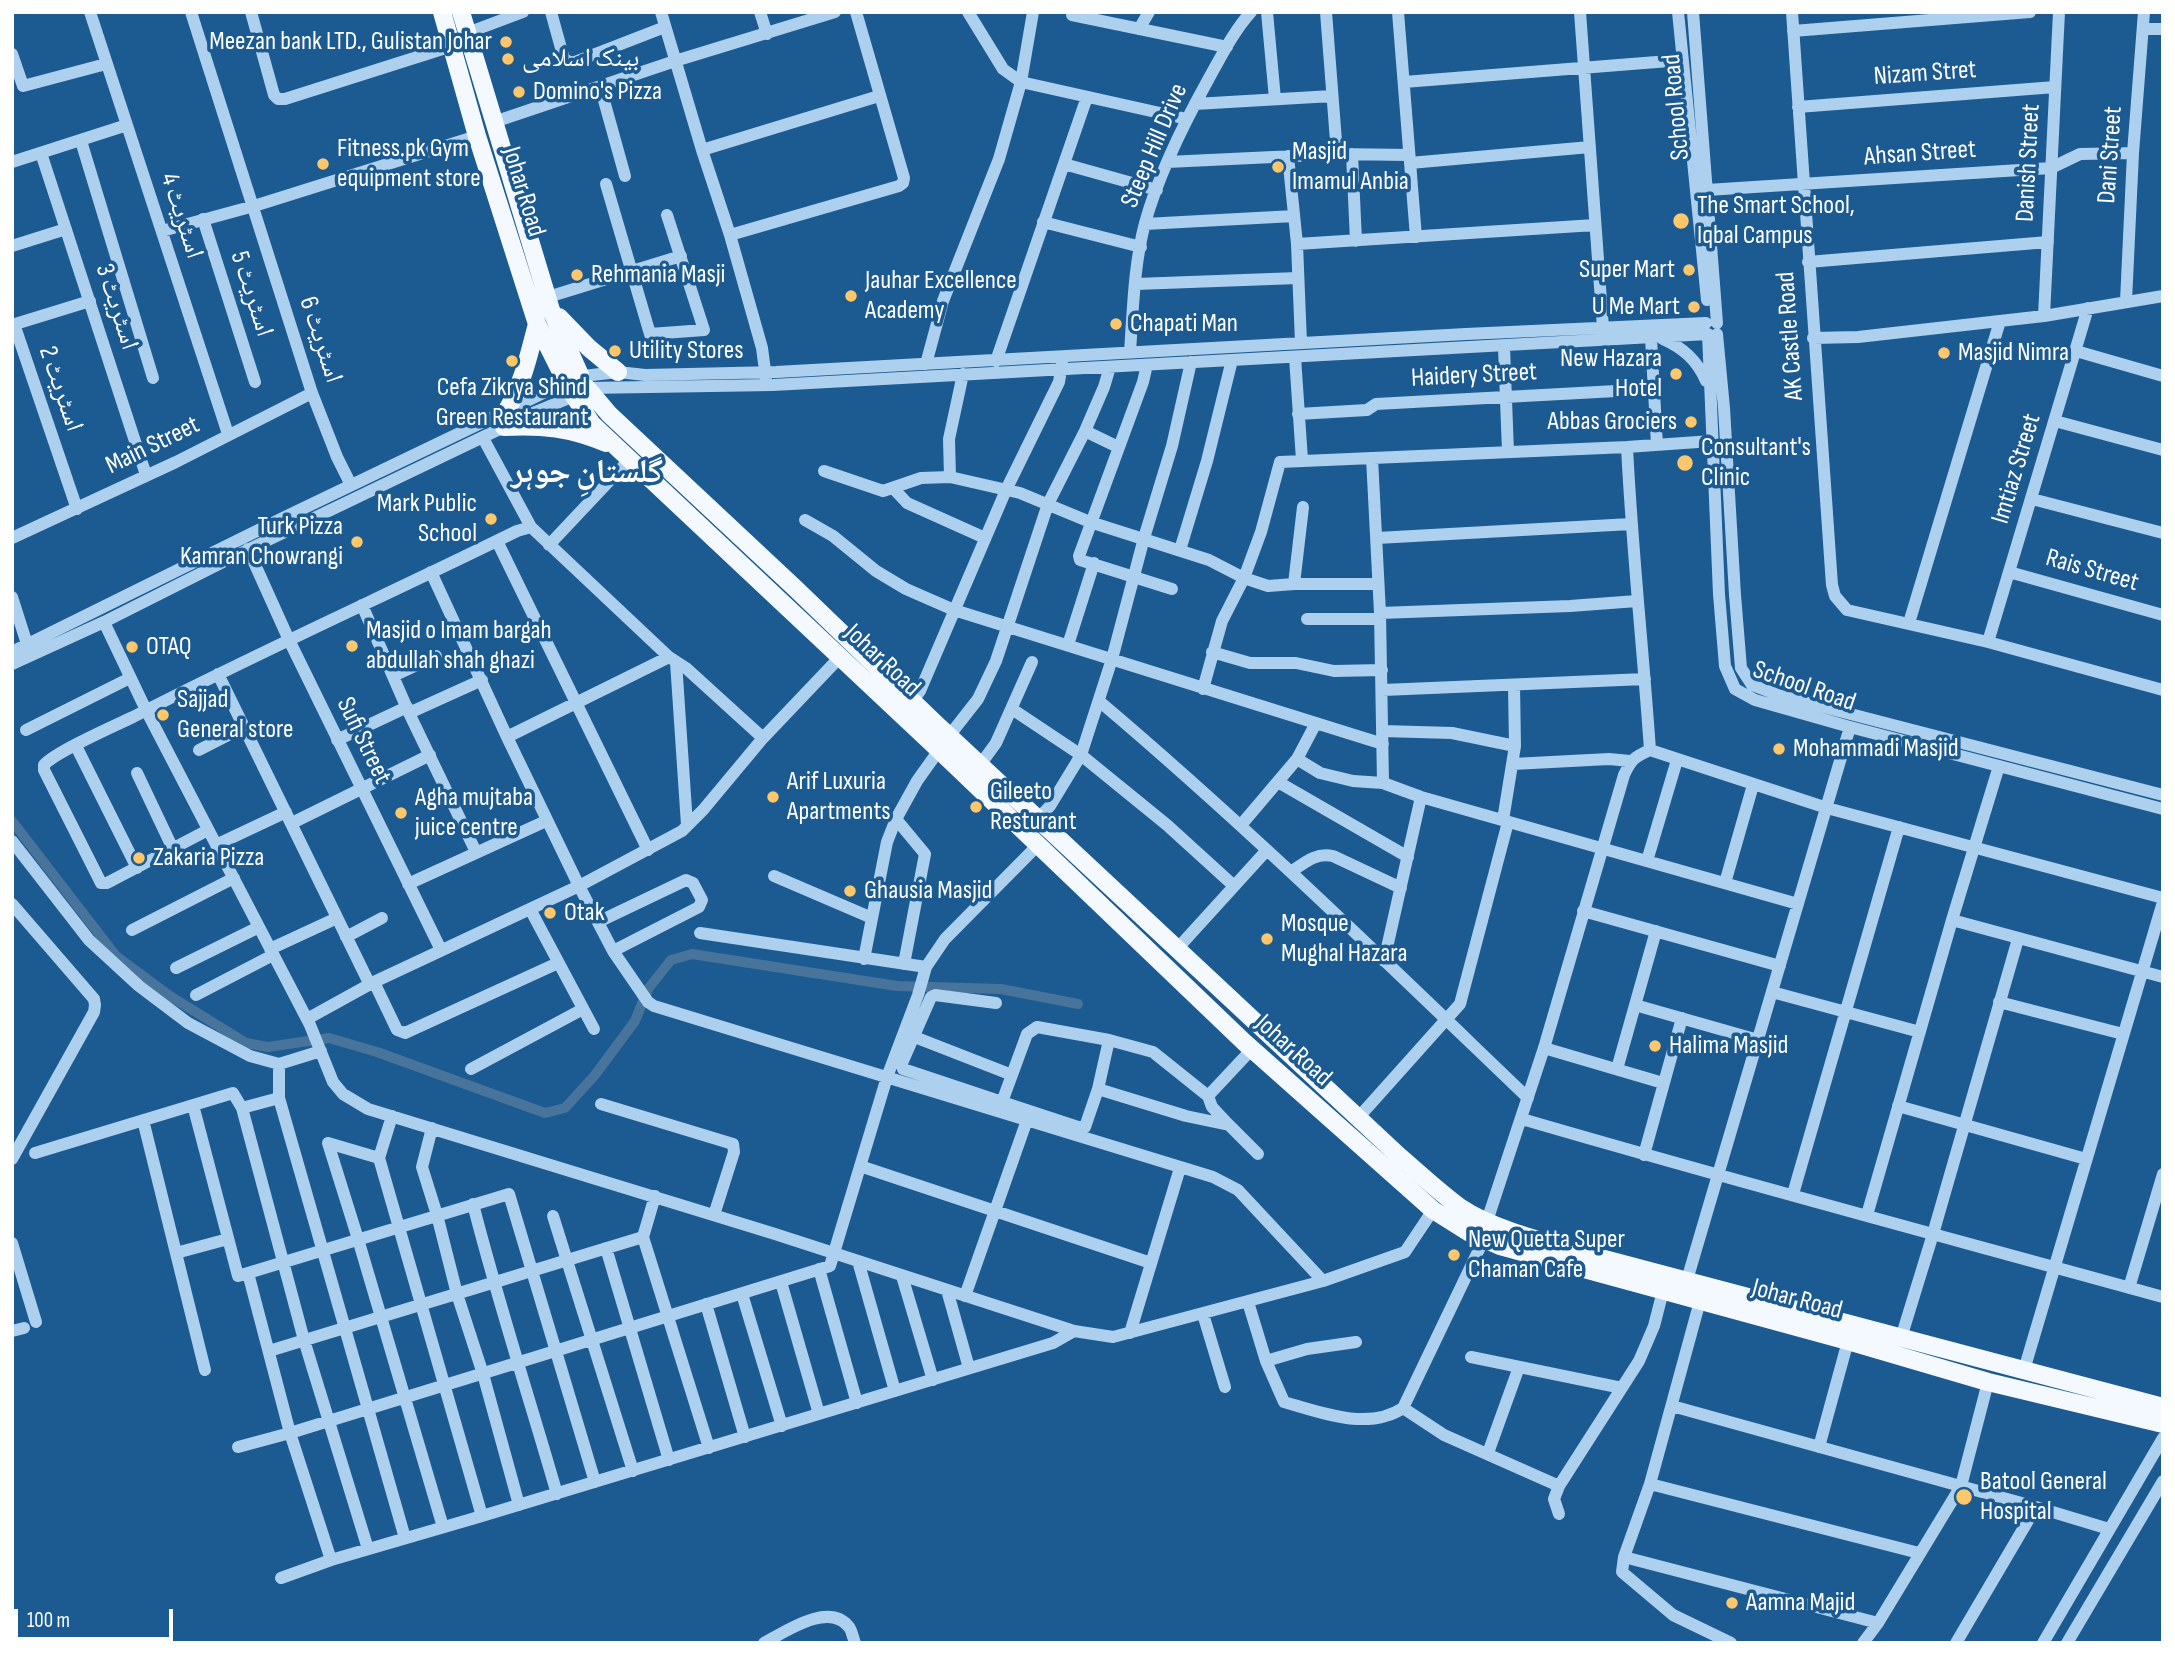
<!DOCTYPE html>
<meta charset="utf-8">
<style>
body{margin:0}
#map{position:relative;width:2175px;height:1655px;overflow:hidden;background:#1c5a92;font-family:"Sofia Sans Condensed",sans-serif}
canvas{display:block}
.frame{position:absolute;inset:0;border:14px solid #fff;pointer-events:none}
.scale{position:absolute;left:14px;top:1609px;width:159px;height:32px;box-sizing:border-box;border:4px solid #fff;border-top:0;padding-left:9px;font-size:21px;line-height:24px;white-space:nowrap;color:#fff;-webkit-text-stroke:5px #1c5a92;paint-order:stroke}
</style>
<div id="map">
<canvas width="2175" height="1655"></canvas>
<div class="frame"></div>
<div class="scale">100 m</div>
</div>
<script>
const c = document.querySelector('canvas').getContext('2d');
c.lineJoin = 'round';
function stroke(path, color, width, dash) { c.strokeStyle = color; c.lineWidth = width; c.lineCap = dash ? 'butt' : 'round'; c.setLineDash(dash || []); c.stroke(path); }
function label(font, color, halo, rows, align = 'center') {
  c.font = font + ' "Sofia Sans Condensed","Noto Naskh Arabic",sans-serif'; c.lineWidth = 7; c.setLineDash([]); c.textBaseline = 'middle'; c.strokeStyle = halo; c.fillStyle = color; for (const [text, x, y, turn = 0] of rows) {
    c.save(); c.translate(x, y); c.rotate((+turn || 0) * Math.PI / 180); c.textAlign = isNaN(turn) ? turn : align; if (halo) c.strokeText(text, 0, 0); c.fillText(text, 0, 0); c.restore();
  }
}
stroke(new Path2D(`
 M 12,821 L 116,956 L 170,996 L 246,1043 L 268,1047 L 329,1038 L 377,1052 L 545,1113 L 565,1108 L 595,1075 L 635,1021 L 648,989 L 671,960 L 692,954 L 897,986 L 1001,989 L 1078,1004`), '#48739b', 10);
stroke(new Path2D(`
 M 90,12 L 228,434
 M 191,12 L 312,393 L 337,457 L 351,485
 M 251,12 L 274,95 L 278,99 L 285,99 L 452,46
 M 551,12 L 564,59 L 572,63 L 665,27
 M 661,12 L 702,150 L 730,235 L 762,348 L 766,378
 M 760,12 L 767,34
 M 968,12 L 1003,69 L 1021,82 L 1187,119
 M 1267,12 L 1275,99
 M 1326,12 L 1337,154
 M 1398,12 L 1416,237
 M 1580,12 L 1603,328
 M 1678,12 L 1707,300
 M 1693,12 L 1717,323
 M 1792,12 L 1832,585 L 1835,596 L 1847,610 L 1988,642 L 2163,690
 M 1072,15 L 1227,47
 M 1139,29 L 1149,12
 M 2143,29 L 2163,29
 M 1793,31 L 2030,12
 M 467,33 L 523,12
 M 12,54 L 23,86 L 106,64
 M 1404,82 L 1682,60
 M 600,86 L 625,176
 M 1195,104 L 1332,96
 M 1798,107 L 2055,87
 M 494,122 L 675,61 L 835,12
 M 81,141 L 153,378
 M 702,150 L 879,96
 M 41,153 L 146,475
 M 1352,154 L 1356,241
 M 1288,156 L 1297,244 L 1301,343
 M 12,162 L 127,125
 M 1167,162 L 1337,154 L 1409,155
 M 1410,163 L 1590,147
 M 1064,164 L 1157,190
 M 606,184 L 650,334 L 704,330 L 667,215
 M 1707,190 L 2051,168 L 2080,154 L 2133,153
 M 203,219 L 255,382
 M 1043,222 L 1141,247
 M 1145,224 L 1294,216
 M 162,231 L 254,206 L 477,136
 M 730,235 L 899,186 L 903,183 L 904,178 L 856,12
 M 1297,244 L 1595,225
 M 12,246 L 66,229
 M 1808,262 L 2048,242
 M 1136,284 L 1298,278
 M 548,297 L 681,256
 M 2126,301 L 2133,153 L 2144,12
 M 2044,316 L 2059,12
 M 14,324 L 77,509
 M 12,325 L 90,301
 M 1717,334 L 1724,408 L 1735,595 L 1741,668 L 1752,685 L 1781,696 L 2163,795
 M 1651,338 L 1657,445
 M 1813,338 L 1858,337 L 2044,316 L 2163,296
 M 1663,339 C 1683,348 1697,360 1706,381
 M 1504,347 L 1508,452
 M 2076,351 L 2163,376
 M 1130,352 C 1133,309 1134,264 1145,223 C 1159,173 1183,125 1208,80 C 1221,57 1233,32 1251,12
 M 1295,357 L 1302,460
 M 996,361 L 1087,97
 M 926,364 L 943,301 L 999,159 L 1021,82 L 1033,12
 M 1147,365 L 1143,382 L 1079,556 L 1080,560 L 1172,589
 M 583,376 L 618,372 L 645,375 L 776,372 L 1466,334 L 1706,323
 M 587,388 L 773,385 L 1708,334 L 1719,594 L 1725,666 L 1735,689 L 1755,700 L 1850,727 L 2163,809
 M 1298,414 L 1367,410 L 1376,404 L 1653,389
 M 2055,421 L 2163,450
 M 1085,431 L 1118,447
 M 483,438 L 531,527 L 669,657 L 686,668 L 763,738
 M 1627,447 C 1632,549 1643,649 1650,750
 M 1372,458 L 1380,613 L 1383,783
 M 824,471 L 883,491 L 921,478 L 950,477 L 1020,493 L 1090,522 L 1209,560 L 1244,578 L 1268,586 L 1294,584 L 1378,584
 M 950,477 L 949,439 L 963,374
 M 893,488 L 907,503 L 985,538
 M 2032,499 L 2163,533
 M 805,520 L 833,536 L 876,571 L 906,589 L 954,610 L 1383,744
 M 12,538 L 176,462 L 312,393
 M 1377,538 L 1631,524
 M 497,541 L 648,850
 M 549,545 L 630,459
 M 248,549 L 289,640 L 441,950
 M 1180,550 L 1207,461 L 1232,360
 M 431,572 L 507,737 L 579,886 L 613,951 L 648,1002 L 654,1006 L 1213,1177 L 1238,1190 L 1323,1281
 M 2009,572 L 2163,615
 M 1294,584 L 1303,507
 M 12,597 L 27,644
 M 362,605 L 409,713 L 476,852
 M 1380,613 L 1570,606 L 1637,601
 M 1307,619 L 1380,619
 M 104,622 L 146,710 L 310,1025 L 333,1082 L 343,1094 L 368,1109 L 775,1234 L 1074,1331 L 1113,1337 L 1323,1281 L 1405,1252 L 1433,1210
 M 1909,623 L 2000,321
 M 1988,642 L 2088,308
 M 1068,645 L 1094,563
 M 12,652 L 283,518 L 566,382
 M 1212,652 L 1250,663 L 1296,663 L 1334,671 L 1382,670
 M 676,662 L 687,825
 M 12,664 L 104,622 L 239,554 L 533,413 L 574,396
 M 218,674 L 370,985
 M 393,676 L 436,656
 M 1203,689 L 1222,621 L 1244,578 L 1261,532 L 1280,462 L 1627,447 L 1712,441
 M 1383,690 L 1645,679
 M 912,701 L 920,691 L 1006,490 L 1059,382 L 1062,364
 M 1099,701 C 1248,827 1387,963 1528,1098
 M 1012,709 L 1081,755 L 1167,825 L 1233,885
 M 409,713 L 482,680
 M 26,730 L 130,678
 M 1383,731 L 1452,733 L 1515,746
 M 949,736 L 978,699 L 996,661 L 1048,504 L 1085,431 L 1104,387 L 1110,367
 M 507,737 L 669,657
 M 337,740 L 407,707
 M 76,746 L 137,868
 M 199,750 L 244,727
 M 1297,759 L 1320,773 L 1353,781 L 1383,783 L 1421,797 L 1798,904
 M 1513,764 L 1609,759 L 1630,761
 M 980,765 L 996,743 L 1032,662
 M 137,773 L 173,849
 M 1278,782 L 1408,857
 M 896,819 L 925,854 L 904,964
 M 1503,820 L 1515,746 L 1514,685
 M 292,823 L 430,755
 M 1033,824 L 1050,806 L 1081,755 L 1112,659 L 1144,538 L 1172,446 L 1191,362
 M 1241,825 L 1297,759 L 1316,723
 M 208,830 L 107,883 L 101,883 L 44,770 L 44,765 C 55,752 114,726 133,717 C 259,652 389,594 517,531 L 531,527
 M 12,841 L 89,940 L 139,986 L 188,1023 L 250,1056 L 279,1064
 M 216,845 L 286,812
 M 1647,861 L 1677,760
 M 1291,872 C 1304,863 1316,852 1333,856 L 1401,888
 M 774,876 L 872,918
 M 1725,883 L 1753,785
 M 408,884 L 546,821
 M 12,904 L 94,999 L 95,1005 L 94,1012 L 12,1159
 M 530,909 L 594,1029
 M 1583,911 L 1780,966
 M 1952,920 L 2163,977
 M 598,922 L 686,880 L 693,883 L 702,900 L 699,907 L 613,951
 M 132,930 L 234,878
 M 700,933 L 926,967
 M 346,937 L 382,918
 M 270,949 L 337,918
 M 1177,949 L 1267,850
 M 864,959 L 887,842 L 896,819 L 917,781 L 939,750
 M 1384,961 L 1421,797
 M 176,968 L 259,927
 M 374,982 L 397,1030 L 405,1033 L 558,963
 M 1772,992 L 1920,1032
 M 196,995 L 273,955
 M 1999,1002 L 2123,1034
 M 996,1003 L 935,995 L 931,997 L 902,1063 L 903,1069 L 1002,1102
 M 1635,1005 L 1758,1040
 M 307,1019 L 374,982 L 579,886 L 682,831 L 703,810 L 763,738 L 840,657
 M 912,1036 L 1012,1075
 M 1109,1040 L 1098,1089 L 1085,1127 L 1078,1127 L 1002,1102 L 1027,1034 L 1037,1027 L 1109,1040 L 1153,1052 L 1208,1096 L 1212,1107 L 1229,1125
 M 1544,1048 L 1663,1083
 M 471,1069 L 583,1009
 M 1617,1069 L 1656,931
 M 1098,1089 L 1186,1116 L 1229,1125 L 1258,1154
 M 1208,1096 L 1252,1049
 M 279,1098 L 405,1538
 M 601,1104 L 733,1144 L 734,1152 L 714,1215
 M 193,1105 L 238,1276 L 509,1194 L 595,1482
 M 1898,1106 L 2086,1159
 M 242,1108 L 304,1340 L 368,1549
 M 392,1116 L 379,1158 L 482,1516
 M 1358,1118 L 1460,1004 L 1508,822
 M 1522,1119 C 1734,1181 1949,1238 2163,1297
 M 143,1120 L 205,1370
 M 432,1128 L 422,1167 L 437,1215 L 457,1294 L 483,1374 L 519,1505
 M 328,1143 L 358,1239 L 443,1527
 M 328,1143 L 379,1158
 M 35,1153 L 233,1093 L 242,1108 L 279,1098 L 279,1064 L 321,1051
 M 1644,1155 L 1682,1018
 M 860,1166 L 1151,1263
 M 1793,1194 L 1899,827
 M 655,1196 L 643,1237 L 709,1448
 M 473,1204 C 498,1302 529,1397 557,1494
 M 1867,1215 L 1952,920 L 1999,766
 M 553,1216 L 633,1471
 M 1487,1221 L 1544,1048 L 1624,775 C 1631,760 1634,757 1650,750 L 1827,808 L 2163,898
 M 12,1243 L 36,1322
 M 606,1248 L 669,1460
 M 176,1253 L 228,1239
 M 858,1261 L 895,1391
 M 819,1269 L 857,1403
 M 248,1273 L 290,1433 L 331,1560
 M 902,1276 L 933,1380
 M 1687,1280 L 1850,727
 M 781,1282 L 819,1414
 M 2129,1288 L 2163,1174
 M 947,1290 L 969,1368
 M 742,1294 L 782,1426
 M 965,1296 L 1027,1120
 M 1700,1301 L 1650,1484 L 1624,1557 L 1622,1572 L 1673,1615 L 1731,1643
 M 1248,1302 L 1266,1361 L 1284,1402 C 1321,1413 1369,1431 1403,1408 L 1484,1239
 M 706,1304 L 745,1437
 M 1203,1314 L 1225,1387
 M 12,1331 L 24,1328
 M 1130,1333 L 1180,1168
 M 1901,1338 L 1933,1234 L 2018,939
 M 269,1351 L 643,1237
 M 1471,1357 L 1622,1388
 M 1266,1361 L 1307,1349 L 1356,1342
 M 2024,1370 L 2163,902
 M 1672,1406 L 2036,1507 L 2109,1529
 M 1403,1408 L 1444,1435 L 1559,1486
 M 238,1447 L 290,1433 L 830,1266 L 887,1077 L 918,995 L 926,967 L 945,939 L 1038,845
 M 1819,1447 L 1848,1341
 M 1488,1453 L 1519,1367
 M 1650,1484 L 1919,1553
 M 1559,1514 L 1554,1499 L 1559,1486 L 1639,1361 L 1654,1326 L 1663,1291
 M 1624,1557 L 1878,1623
 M 281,1578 L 331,1560 L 482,1516 L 1053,1343 L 1074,1331
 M 764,1643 C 785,1632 829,1601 849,1627 C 852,1631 853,1638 855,1643
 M 1863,1643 L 1878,1623 L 1961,1486 L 1988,1382
 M 1956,1643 L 2036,1507
 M 2043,1643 L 2163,1438
 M 2067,1643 L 2163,1481`), '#add0ee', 12);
stroke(new Path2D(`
 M 442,12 L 477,136 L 537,324 L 566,382
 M 461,12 L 551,310 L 580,375
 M 559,317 L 589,348 L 618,372
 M 587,388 L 609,414 L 795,588 L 935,723 L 1398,1155 C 1419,1173 1439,1192 1461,1208 C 1493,1230 1554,1244 1593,1256 L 2163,1407
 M 574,396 L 592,424 L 939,750 L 1244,1042 L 1433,1210 L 1468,1232 L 1500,1246 L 1848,1341 L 1988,1382 L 2163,1424
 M 507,410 C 523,383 529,354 537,324
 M 504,427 C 543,425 570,428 606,443`), '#f4f9ff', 18);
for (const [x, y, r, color] of [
 [506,42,7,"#fec76b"],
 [508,59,7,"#fec76b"],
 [519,92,7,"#fec76b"],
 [323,164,7,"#fec76b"],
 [1278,167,7,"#fec76b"],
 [1681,221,9,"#fec76b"],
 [1689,270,7,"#fec76b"],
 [577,275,7,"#fec76b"],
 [851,296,7,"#fec76b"],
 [1694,307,7,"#fec76b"],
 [1116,324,7,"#fec76b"],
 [615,351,7,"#fec76b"],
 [1944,353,7,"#fec76b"],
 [512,361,7,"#fec76b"],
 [1676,374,7,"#fec76b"],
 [1691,422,7,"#fec76b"],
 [1685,463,9,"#fec76b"],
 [491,519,7,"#fec76b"],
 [357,542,7,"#fec76b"],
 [352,646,7,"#fec76b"],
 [132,647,7,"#fec76b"],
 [163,715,7,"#fec76b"],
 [1779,749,7,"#fec76b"],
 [773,797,7,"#fec76b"],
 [976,807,7,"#fec76b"],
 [401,813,7,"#fec76b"],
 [139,858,7,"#fec76b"],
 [850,891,7,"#fec76b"],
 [550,913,7,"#fec76b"],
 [1267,939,7,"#fec76b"],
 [1655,1046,7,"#fec76b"],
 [1454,1255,7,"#fec76b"],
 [1964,1497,9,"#fec76b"],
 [1732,1603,7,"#fec76b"]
]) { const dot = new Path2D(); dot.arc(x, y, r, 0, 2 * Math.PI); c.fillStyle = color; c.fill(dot); stroke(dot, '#1c5a92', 2.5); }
label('26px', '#fff', '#1c5a92', [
 ["Meezan bank LTD., Gulistan Johar",492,42,"right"],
 ["بینک اسلامی",522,59],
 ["Domino's Pizza",533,92],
 ["Fitness.pk Gym",337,149],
 ["equipment store",337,179],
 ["Masjid",1292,152],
 ["Imamul Anbia",1292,182],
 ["The Smart School,",1697,206],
 ["Iqbal Campus",1697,236],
 ["Super Mart",1675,270,"right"],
 ["Rehmania Masji",591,275],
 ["Jauhar Excellence",865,281],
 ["Academy",865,311],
 ["U Me Mart",1680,307,"right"],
 ["Chapati Man",1130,324],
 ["Utility Stores",629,351],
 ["Masjid Nimra",1958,353],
 ["New Hazara",1662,359,"right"],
 ["Hotel",1662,389,"right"],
 ["Cefa Zikrya Shind",512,388,"center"],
 ["Green Restaurant",512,418,"center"],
 ["Abbas Grociers",1677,422,"right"],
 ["Consultant's",1701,448],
 ["Clinic",1701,478],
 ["Mark Public",477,504,"right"],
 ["School",477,534,"right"],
 ["Turk Pizza",343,527,"right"],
 ["Kamran Chowrangi",343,557,"right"],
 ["Masjid o Imam bargah",366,631],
 ["abdullah shah ghazi",366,661],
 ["OTAQ",146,647],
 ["Sajjad",177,700],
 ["General store",177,730],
 ["Mohammadi Masjid",1793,749],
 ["Arif Luxuria",787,782],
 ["Apartments",787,812],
 ["Gileeto",990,792],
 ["Resturant",990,822],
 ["Agha mujtaba",415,798],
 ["juice centre",415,828],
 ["Zakaria Pizza",153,858],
 ["Ghausia Masjid",864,891],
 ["Otak",564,913],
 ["Mosque",1281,924],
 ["Mughal Hazara",1281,954],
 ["Halima Masjid",1669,1046],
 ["New Quetta Super",1468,1240],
 ["Chaman Cafe",1468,1270],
 ["Batool General",1980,1482],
 ["Hospital",1980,1512],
 ["Aamna Majid",1746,1603]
], 'left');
label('26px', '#fff', '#1c5a92', [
 ["Nizam Stret",1925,74,-4],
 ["School Road",1677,107,-95],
 ["Steep Hill Drive",1155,146,-67],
 ["Ahsan Street",1920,154,-4],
 ["Dani Street",2111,155,-86],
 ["Danish Street",2029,163,-87],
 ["Johar Road",523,192,73],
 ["اسٹریٹ 4",181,216,72],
 ["اسٹریٹ 5",251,294,72],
 ["اسٹریٹ 3",116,307,72],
 ["AK Castle Road",1791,336,-94],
 ["اسٹریٹ 6",320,340,72],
 ["Haidery Street",1474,376,-3],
 ["اسٹریٹ 2",60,389,71],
 ["Main Street",153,446,-26],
 ["Imtiaz Street",2017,469,-73],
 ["Rais Street",2092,571,16],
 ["Johar Road",882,661,43],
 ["School Road",1804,687,19],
 ["Sufi Street",363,741,64],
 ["Johar Road",1293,1051,42],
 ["Johar Road",1797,1300,15]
]);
label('bold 33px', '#fff', '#1c5a92', [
 ["گلستانِ جوہر",587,474]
]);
</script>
